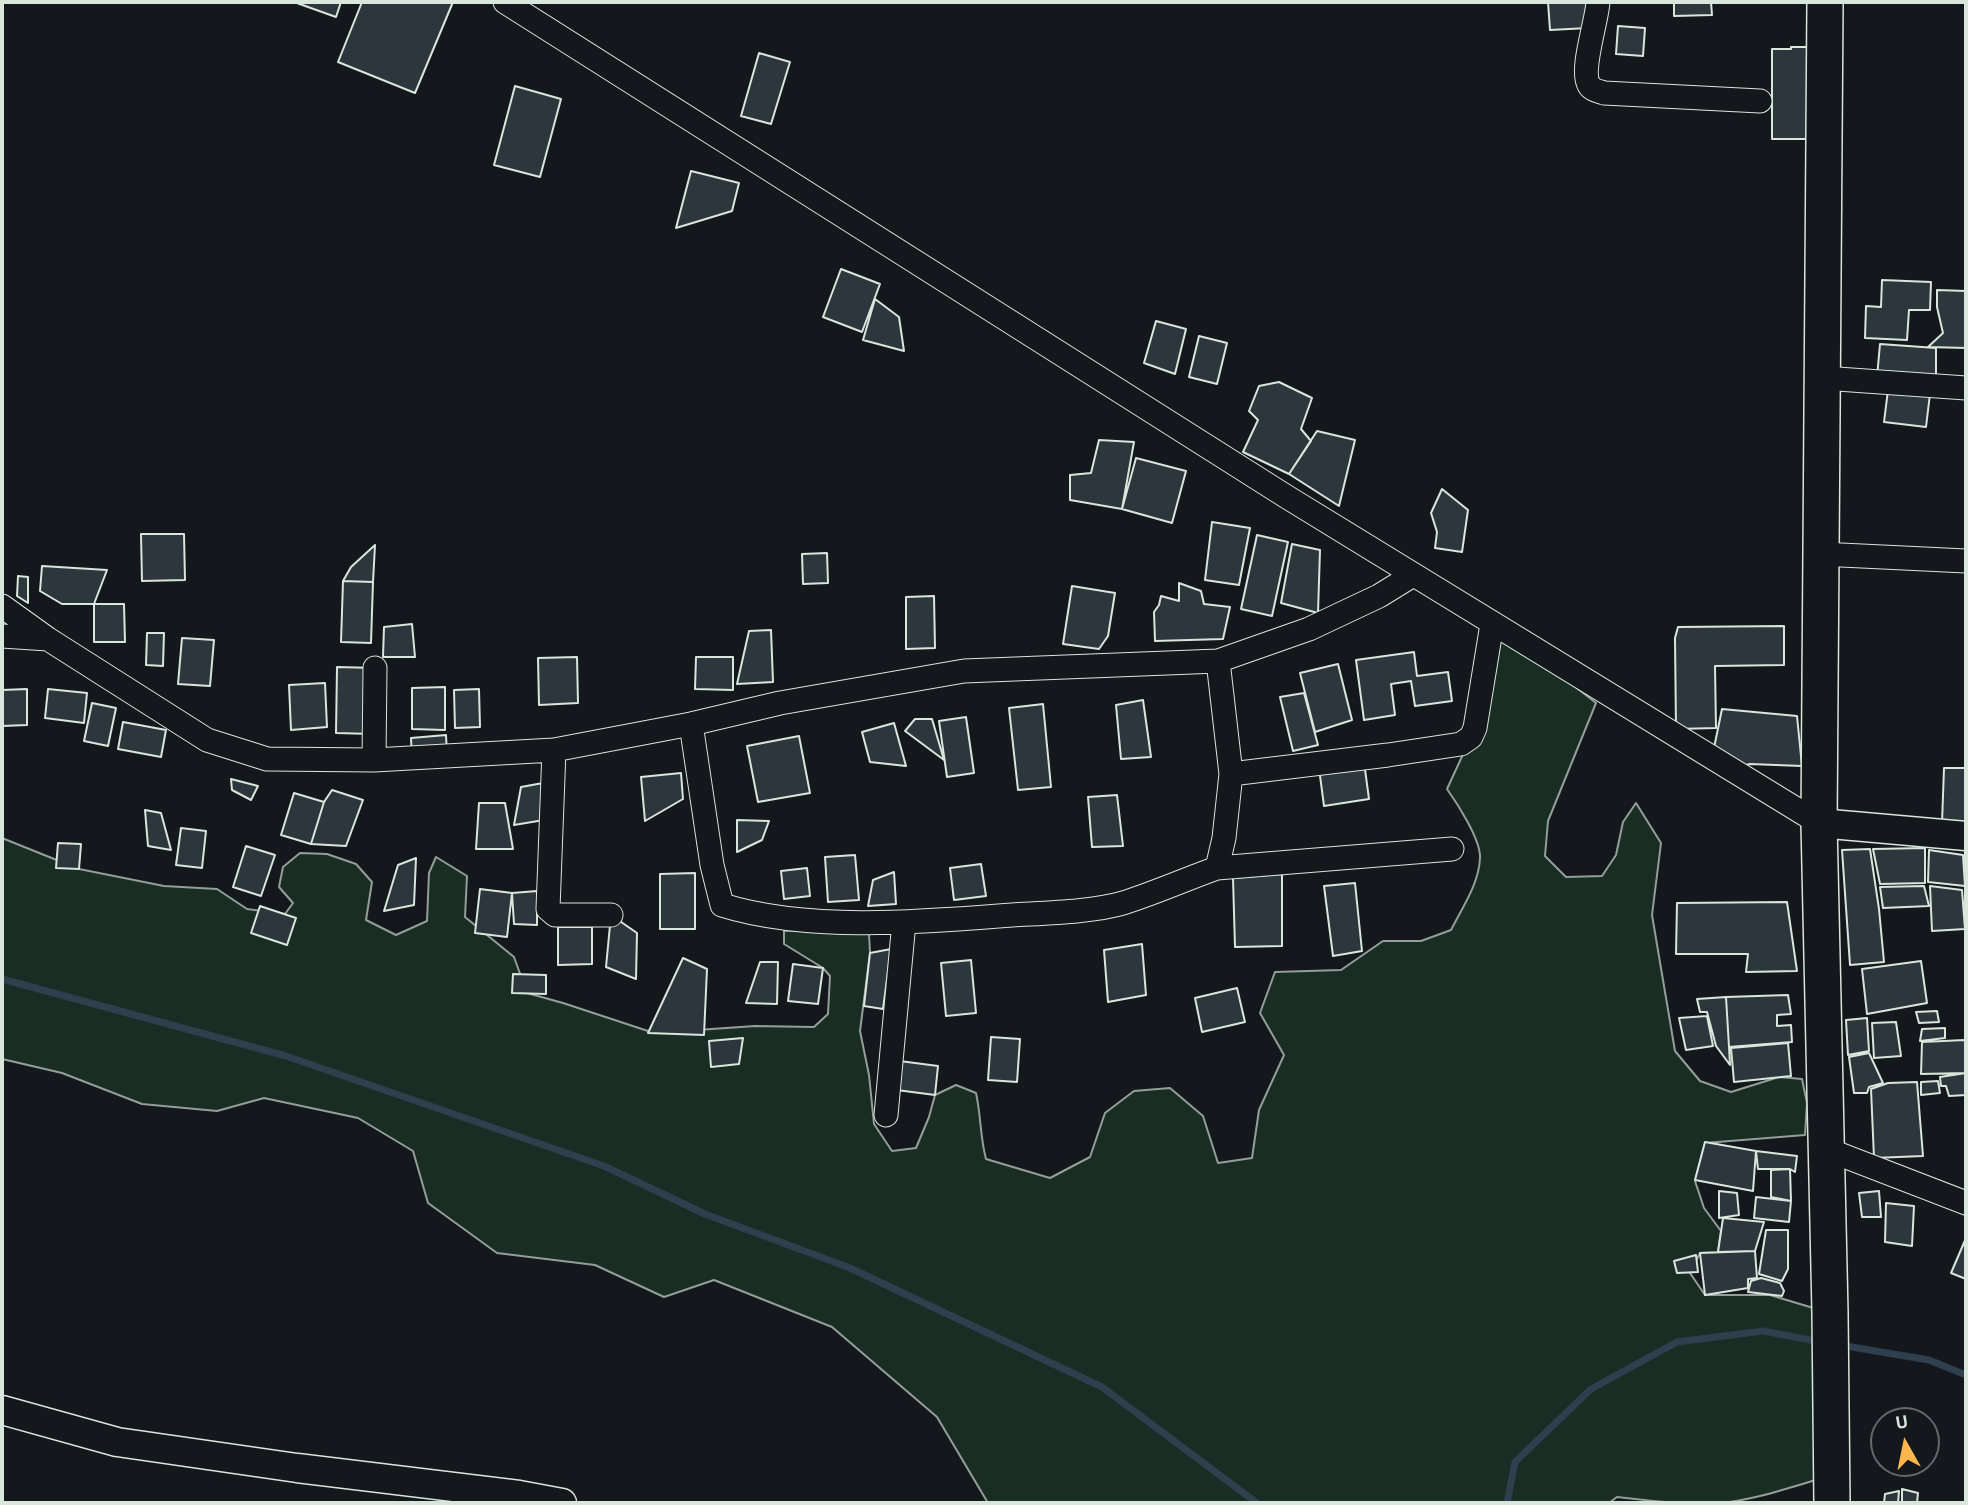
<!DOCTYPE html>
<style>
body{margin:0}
#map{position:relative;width:1968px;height:1505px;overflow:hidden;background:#14181c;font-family:"Alegreya Sans",sans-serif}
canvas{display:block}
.frame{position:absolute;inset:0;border:4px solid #d8e6dc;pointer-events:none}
.north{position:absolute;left:1870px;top:1407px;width:70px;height:70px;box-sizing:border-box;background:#14181c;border:2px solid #626a69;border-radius:50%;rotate:351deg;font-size:19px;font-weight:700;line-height:28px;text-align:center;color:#d8e6dc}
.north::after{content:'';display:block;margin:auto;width:24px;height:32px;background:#ffb74d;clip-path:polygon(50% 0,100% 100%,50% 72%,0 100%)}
</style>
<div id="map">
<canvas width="1968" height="1505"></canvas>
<div class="frame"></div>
<div class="north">U</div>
</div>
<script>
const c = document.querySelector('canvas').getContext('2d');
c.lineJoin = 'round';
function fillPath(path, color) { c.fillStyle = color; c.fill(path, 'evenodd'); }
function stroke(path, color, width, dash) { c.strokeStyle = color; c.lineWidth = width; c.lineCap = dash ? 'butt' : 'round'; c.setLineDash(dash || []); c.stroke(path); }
const green = new Path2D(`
 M 1501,629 L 1596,703 L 1548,821 L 1545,856 L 1566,877 L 1602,876 L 1616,855 L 1623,822 L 1636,803 L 1661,843 L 1652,915 L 1675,1051 L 1700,1081 L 1731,1092 L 1779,1077 L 1802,1079 L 1807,1103 L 1805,1135 L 1705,1143 L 1695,1181 L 1704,1208 L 1721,1231 L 1718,1252 L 1700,1253 L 1690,1273 L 1705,1295 L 1770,1295 L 1830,1313 L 1832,1475 C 1795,1486 1759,1499 1721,1503 C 1687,1505 1651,1501 1617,1497 L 1609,1503 L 988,1503 L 937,1417 L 832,1327 L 714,1280 L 664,1297 L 595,1265 L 497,1253 L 428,1203 L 413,1151 L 358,1118 L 264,1098 L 217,1111 L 142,1104 L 62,1073 L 2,1059 L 2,838 L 79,869 L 164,886 L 217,889 L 247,909 L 285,914 L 293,903 L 279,887 L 283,867 L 300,853 L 327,854 L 356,864 L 372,882 L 366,920 L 396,935 L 427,921 L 429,873 L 436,857 L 467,876 L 465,917 L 514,957 L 527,993 L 563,1003 L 654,1033 L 755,1026 L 814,1027 L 828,1014 L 830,976 L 823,968 L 784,944 L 784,931 L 803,930 L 869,934 L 870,953 L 860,1031 L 869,1075 L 874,1124 L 892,1151 L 916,1148 L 929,1117 L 935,1095 L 956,1085 L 976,1093 C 981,1115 980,1137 986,1159 L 1050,1178 L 1090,1157 L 1105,1113 L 1134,1091 L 1170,1088 L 1203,1116 L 1218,1163 L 1252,1158 L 1259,1110 L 1284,1055 L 1260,1013 L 1275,972 L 1341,970 L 1383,941 L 1421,941 L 1451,930 C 1462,908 1479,884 1480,858 C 1481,840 1457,803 1447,789 L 1471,737 Z`);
fillPath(green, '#1a2d24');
stroke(green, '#939e99', 2);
stroke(new Path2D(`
 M 2,979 L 286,1056 L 604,1166 L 705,1214 L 850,1268 L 1102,1387 L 1257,1503
 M 1840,1345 L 1929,1360 L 1966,1375
 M 1507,1503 L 1515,1462 L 1591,1389 L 1677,1342 L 1763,1331 L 1821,1342`), '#2f3f4d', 7);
const building = new Path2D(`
 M 294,2 L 341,2 L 336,17 Z
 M 362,2 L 453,2 L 415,93 L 338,62 Z
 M 1548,2 L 1587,2 L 1588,28 L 1550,30 Z
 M 1674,2 L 1711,2 L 1712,15 L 1674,16 Z
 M 1618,26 L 1645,28 L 1643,56 L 1616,54 Z
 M 1791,47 L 1810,47 L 1810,139 L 1772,139 L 1772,49 L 1791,49 Z
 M 759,53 L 790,62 L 771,124 L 741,116 Z
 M 515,86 L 561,99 L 540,177 L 494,165 Z
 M 691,171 L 739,183 L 732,211 L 676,228 Z
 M 841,269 L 880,284 L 862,332 L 823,317 Z
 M 1882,280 L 1931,282 L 1930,310 L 1909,310 L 1907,340 L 1865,338 L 1866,306 L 1881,307 Z
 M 1937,290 L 1966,291 L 1966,348 L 1928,347 L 1943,333 L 1937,307 Z
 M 875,299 L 899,317 L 904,351 L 863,340 Z
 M 1156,321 L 1186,329 L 1175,374 L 1144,363 Z
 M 1199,336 L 1227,343 L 1217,384 L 1189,377 Z
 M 1880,344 L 1936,348 L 1936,380 L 1877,377 Z
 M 1279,382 L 1312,398 L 1301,429 L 1311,441 L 1289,474 L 1243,452 L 1258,420 L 1249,411 L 1259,386 Z
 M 1888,390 L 1930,394 L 1926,427 L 1884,422 Z
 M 1317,431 L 1355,440 L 1339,506 L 1289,474 Z
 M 1099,440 L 1134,442 L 1122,509 L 1070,500 L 1070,475 L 1091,473 Z
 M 1136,458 L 1186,471 L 1172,523 L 1122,509 Z
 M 1442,489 L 1468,510 L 1462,552 L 1435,548 L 1437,532 L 1431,513 Z
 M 1212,522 L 1250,528 L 1239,585 L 1205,580 Z
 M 141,534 L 184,534 L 185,580 L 142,581 Z
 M 1257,535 L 1288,542 L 1272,616 L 1241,609 Z
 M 1292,544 L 1320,550 L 1318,613 L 1281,603 Z
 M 375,545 L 373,582 L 343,581 L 351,567 Z
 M 827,553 L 828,583 L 803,584 L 802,554 Z
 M 42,566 L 107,570 L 94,604 L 62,604 L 40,591 Z
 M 18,576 L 28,577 L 28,603 L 17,596 Z
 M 343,581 L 373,582 L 371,643 L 341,642 Z
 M 1179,583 L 1201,591 L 1204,604 L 1230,607 L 1223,639 L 1155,641 L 1154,612 L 1159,605 L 1161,596 L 1179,601 Z
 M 1072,586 L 1115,593 L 1108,636 L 1099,649 L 1063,644 Z
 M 934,596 L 935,648 L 906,649 L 906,597 Z
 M 94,604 L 124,604 L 125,642 L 94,642 Z
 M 412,624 L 415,657 L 383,657 L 384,627 Z
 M 1784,626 L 1784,665 L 1715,666 L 1716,728 L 1676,729 L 1675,638 L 1678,627 Z
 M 771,630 L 773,682 L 737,684 L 749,631 Z
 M 147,633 L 164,633 L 163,666 L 146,665 Z
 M 182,638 L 214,640 L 210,686 L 178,684 Z
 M 1414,652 L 1417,676 L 1448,672 L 1452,701 L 1415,706 L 1411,681 L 1391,684 L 1395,715 L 1364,720 L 1356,660 Z
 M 577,657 L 578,703 L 539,705 L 538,658 Z
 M 696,657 L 733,657 L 733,690 L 695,689 Z
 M 1338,664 L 1352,720 L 1315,732 L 1300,673 Z
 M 337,667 L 375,668 L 373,734 L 336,733 Z
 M 325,683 L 327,727 L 291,730 L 289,685 Z
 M 445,687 L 445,730 L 412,729 L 412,688 Z
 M 27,689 L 27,725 L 2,726 L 2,690 Z
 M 48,689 L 87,693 L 84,723 L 45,718 Z
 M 479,689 L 480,727 L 455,728 L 454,690 Z
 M 1304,693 L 1318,745 L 1293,751 L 1280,697 Z
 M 1143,700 L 1151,757 L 1121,759 L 1116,705 Z
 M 92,703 L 116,708 L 108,746 L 84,741 Z
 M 1043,704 L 1051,787 L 1018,790 L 1009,708 Z
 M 1722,709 L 1797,716 L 1802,766 L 1750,764 L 1737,767 L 1714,748 Z
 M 966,717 L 974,773 L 947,777 L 939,721 Z
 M 915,719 L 932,719 L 944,760 L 905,731 Z
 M 123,722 L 166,730 L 161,757 L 118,749 Z
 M 894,723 L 906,766 L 870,762 L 862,732 Z
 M 446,735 L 447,756 L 412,759 L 411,738 Z
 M 799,736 L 810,793 L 758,802 L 747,746 Z
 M 1364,762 L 1369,799 L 1324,806 L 1319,768 Z
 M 1944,768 L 1966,768 L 1966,826 L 1942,823 Z
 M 681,773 L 683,799 L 645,821 L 641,777 Z
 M 231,779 L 258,786 L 251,800 L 232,790 Z
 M 543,783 L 550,819 L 514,825 L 521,787 Z
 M 332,790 L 363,800 L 346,846 L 311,844 L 324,802 Z
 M 294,793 L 324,802 L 311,844 L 281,835 Z
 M 1117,795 L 1123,846 L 1092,847 L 1088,797 Z
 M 479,803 L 505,803 L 513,849 L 476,849 Z
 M 145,810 L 161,813 L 171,850 L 148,846 Z
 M 737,820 L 769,821 L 762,840 L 737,852 Z
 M 181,828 L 206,831 L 202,868 L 176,865 Z
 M 58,843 L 81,844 L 79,869 L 56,868 Z
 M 246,846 L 275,855 L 261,896 L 233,887 Z
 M 1925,848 L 1925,883 L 1880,884 L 1873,849 Z
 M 1870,849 L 1879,909 L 1884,962 L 1850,965 L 1842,850 Z
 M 1929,850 L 1963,855 L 1965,886 L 1928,882 Z
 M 855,855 L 859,900 L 828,902 L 825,857 Z
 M 416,858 L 414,905 L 384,911 L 398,865 Z
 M 981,864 L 986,896 L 954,900 L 950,868 Z
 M 807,868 L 810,896 L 784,899 L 781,871 Z
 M 894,872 L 896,904 L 868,906 L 873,880 Z
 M 695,873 L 695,929 L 660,929 L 660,874 Z
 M 1282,874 L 1282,946 L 1235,947 L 1233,878 Z
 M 1355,883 L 1362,951 L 1333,956 L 1324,886 Z
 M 1924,886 L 1929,906 L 1883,908 L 1880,887 Z
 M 1930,886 L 1962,890 L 1965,929 L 1932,931 Z
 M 480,889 L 512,893 L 507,937 L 475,933 Z
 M 537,891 L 537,925 L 514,924 L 512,893 Z
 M 1787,902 L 1797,971 L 1746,972 L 1748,954 L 1676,954 L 1677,903 Z
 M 260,906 L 296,918 L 287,945 L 251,933 Z
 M 611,915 L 637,933 L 636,979 L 606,967 Z
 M 558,927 L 592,927 L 592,964 L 558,965 Z
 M 1142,944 L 1146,995 L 1108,1002 L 1104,950 Z
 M 891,949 L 883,1009 L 864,1006 L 870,953 Z
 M 683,958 L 707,969 L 704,1035 L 648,1033 Z
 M 971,960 L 976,1013 L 946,1016 L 941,963 Z
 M 1921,961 L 1927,1003 L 1867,1014 L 1862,969 Z
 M 760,962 L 778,962 L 777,1004 L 746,1003 Z
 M 793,964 L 823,968 L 818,1004 L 788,1001 Z
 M 513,974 L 546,975 L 546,994 L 512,993 Z
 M 1237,988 L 1245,1022 L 1202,1032 L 1195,998 Z
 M 1788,995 L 1791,1014 L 1777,1015 L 1777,1026 L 1791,1025 L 1792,1042 L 1729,1047 L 1726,997 Z
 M 1726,997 L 1729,1047 L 1730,1065 L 1716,1046 L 1707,1012 L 1700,1012 L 1697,999 Z
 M 1937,1011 L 1939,1022 L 1919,1023 L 1916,1012 Z
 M 1707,1016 L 1713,1046 L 1686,1050 L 1679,1018 Z
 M 1867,1018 L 1869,1051 L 1848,1055 L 1846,1020 Z
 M 1896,1022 L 1901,1056 L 1874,1058 L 1872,1023 Z
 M 1945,1028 L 1945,1038 L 1920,1041 L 1922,1029 Z
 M 991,1037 L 1020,1039 L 1017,1082 L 988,1080 Z
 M 743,1038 L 739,1064 L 711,1067 L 709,1041 Z
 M 1965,1040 L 1966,1073 L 1921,1074 L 1922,1042 Z
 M 1788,1043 L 1791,1076 L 1734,1082 L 1731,1048 Z
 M 1869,1053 L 1883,1083 L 1869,1087 L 1867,1093 L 1854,1093 L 1849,1057 Z
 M 892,1060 L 938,1066 L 935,1095 L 889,1089 Z
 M 1966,1073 L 1966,1095 L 1949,1096 L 1946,1086 L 1941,1086 L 1940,1077 Z
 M 1938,1081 L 1940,1093 L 1921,1095 L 1921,1082 Z
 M 1917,1082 L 1923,1156 L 1874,1158 L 1871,1089 L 1888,1083 Z
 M 1705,1142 L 1756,1151 L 1753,1191 L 1695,1180 Z
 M 1756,1151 L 1797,1156 L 1795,1172 L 1790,1169 L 1758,1169 Z
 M 1790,1169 L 1791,1201 L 1771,1197 L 1771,1170 Z
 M 1719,1191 L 1737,1193 L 1739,1215 L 1719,1218 Z
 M 1879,1191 L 1881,1217 L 1862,1217 L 1859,1193 Z
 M 1756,1197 L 1791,1201 L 1789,1222 L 1754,1218 Z
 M 1886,1203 L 1914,1206 L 1912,1246 L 1885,1242 Z
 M 1723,1218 L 1764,1222 L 1755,1251 L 1718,1252 Z
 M 1766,1230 L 1788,1230 L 1788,1269 L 1782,1281 L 1759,1274 Z
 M 1966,1238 L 1966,1279 L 1951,1273 Z
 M 1755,1251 L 1757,1278 L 1748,1279 L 1748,1288 L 1705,1295 L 1700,1253 Z
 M 1696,1255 L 1698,1272 L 1677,1273 L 1674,1261 Z
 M 1761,1278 L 1780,1283 L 1784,1291 L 1782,1296 L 1748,1292 L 1751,1281 Z
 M 1902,1489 L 1918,1493 L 1917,1503 L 1902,1503 Z
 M 1899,1491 L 1898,1503 L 1884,1503 L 1885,1494 Z`);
fillPath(building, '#2c363c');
stroke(building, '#d8e6dc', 2);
const minor = new Path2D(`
 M 505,2 L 1287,497 L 1819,823
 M 1598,2 C 1597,21 1580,70 1589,85 C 1592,90 1598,91 1604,93 L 1760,101
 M 1823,378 L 1966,388
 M 1820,554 L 1966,561
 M 2,606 L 48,639 L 207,740 L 267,759 L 374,760 L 554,750 L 691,724 L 780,703 L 964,671 L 1218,661 L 1309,629 L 1379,596 L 1413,575
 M 2,636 L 48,639
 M 691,724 L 712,865 L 722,905 C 808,932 923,922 1012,915 C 1044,913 1093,912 1123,903 C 1155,893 1186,879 1217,868 L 1224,838 L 1231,774 L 1218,661
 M 554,750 L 548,909 L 555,915 L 611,915
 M 374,760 L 375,668
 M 1231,774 L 1388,755 L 1461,744 L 1471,737 L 1475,728 L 1492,624
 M 1217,868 L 1452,849
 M 886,1115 L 904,922
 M 1826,1149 L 1966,1203`);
const tertiary = new Path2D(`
 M 1819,823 L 1966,836
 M 2,1410 L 117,1442 L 297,1468 L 519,1495 L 562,1503`);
const primary = new Path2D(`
 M 1825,2 L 1819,823 L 1830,1313 L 1832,1503`);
stroke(minor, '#d8e6dc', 25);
stroke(tertiary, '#d8e6dc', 31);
stroke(primary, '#d8e6dc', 38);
stroke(minor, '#14181c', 23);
stroke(tertiary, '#14181c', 28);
stroke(primary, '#14181c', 35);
</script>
